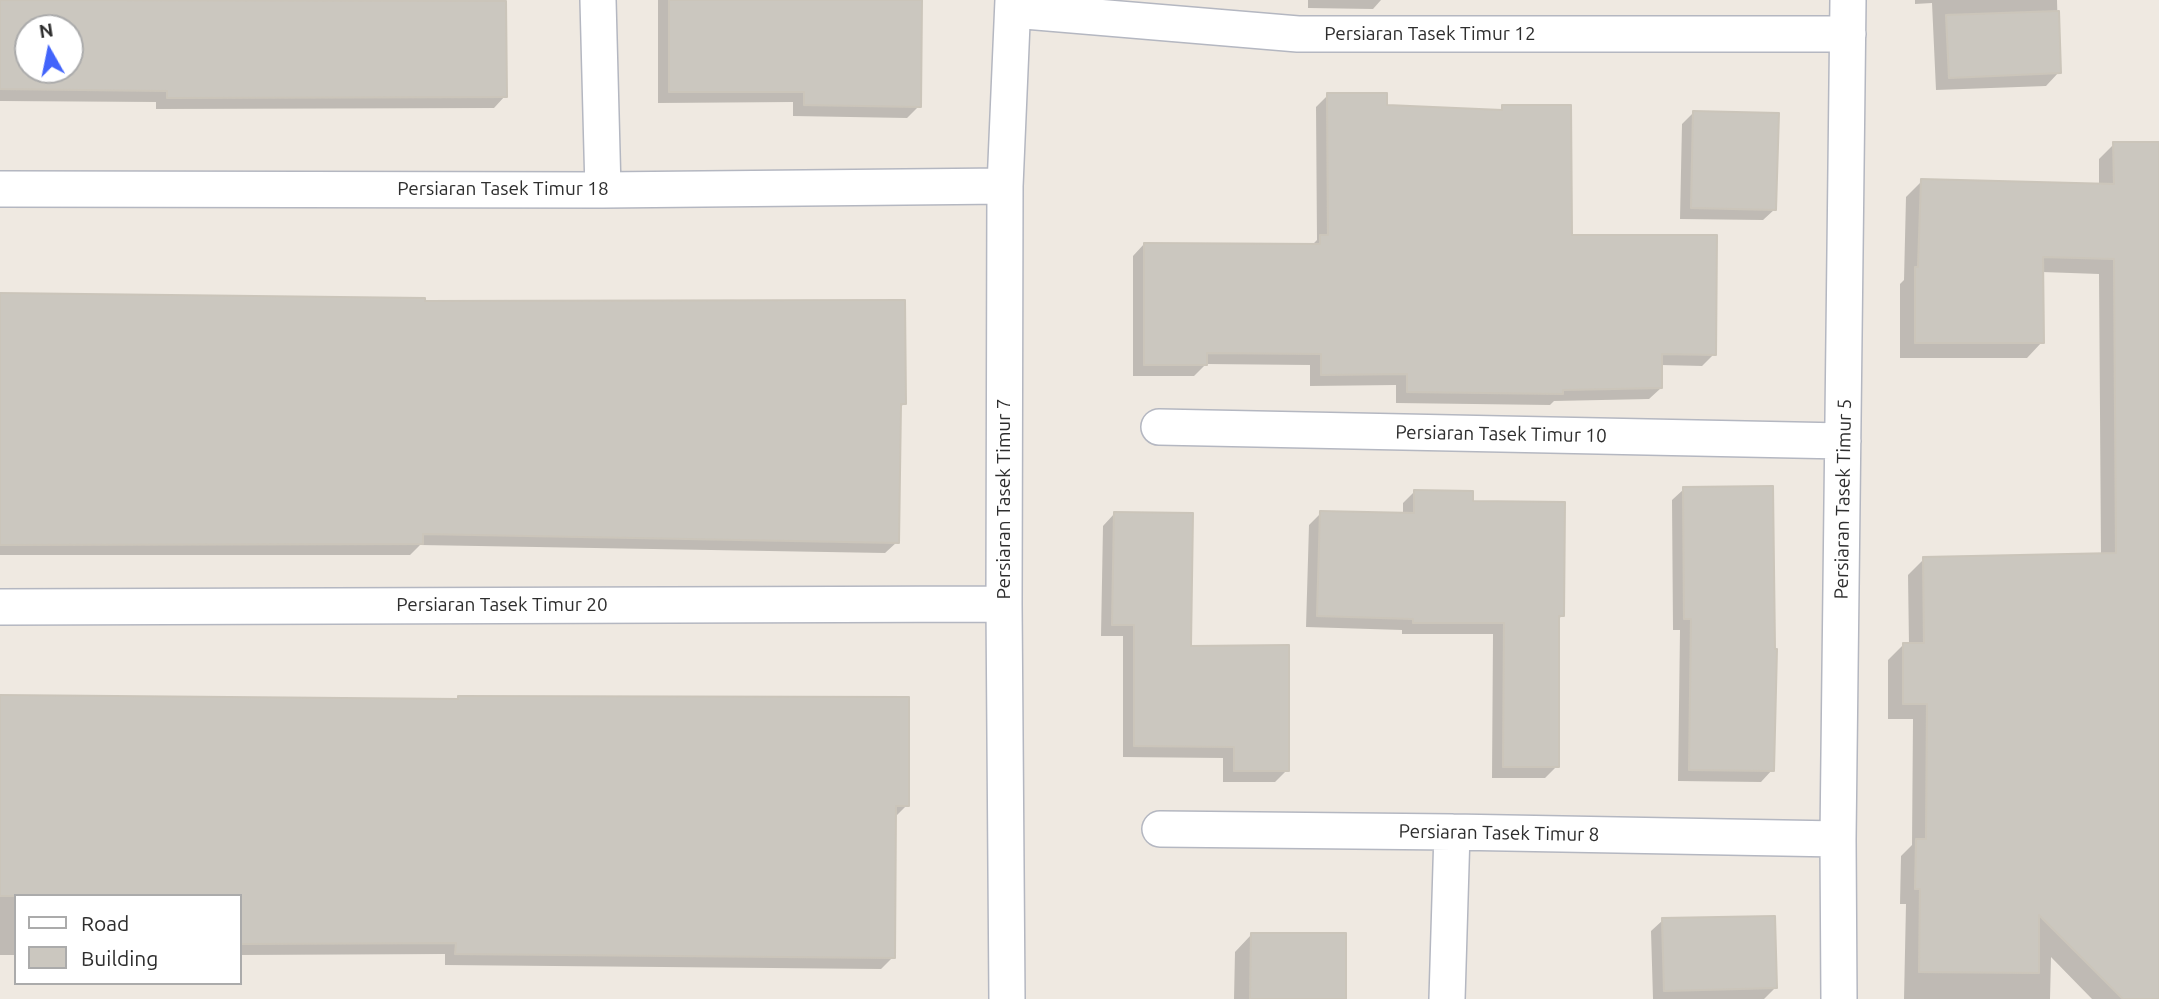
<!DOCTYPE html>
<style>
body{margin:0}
#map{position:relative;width:2159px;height:999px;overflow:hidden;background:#efe9e1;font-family:Ubuntu,sans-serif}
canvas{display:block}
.legend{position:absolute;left:14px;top:894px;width:228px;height:91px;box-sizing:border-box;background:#fff;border:2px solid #ababab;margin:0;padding:9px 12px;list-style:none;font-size:21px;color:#2e2e2e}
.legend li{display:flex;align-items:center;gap:14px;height:35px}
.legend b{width:35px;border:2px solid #ababab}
.north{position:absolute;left:14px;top:14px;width:70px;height:70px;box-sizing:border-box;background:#fff;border:2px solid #ababab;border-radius:50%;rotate:351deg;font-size:19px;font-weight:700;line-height:28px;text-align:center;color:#2e2e2e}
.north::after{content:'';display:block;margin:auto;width:24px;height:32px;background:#4264fb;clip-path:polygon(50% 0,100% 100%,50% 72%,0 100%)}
</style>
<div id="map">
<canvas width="2159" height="999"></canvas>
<ul class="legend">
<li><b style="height:9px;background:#fff"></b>Road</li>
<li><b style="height:19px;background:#cbc7bf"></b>Building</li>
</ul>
<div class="north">N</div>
</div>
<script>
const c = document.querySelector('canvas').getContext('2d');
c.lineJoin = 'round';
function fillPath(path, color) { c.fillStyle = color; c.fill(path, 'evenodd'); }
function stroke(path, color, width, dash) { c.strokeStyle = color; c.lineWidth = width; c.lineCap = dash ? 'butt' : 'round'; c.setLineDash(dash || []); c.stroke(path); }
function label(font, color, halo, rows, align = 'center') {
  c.font = font + ' Ubuntu,sans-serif'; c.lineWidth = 6; c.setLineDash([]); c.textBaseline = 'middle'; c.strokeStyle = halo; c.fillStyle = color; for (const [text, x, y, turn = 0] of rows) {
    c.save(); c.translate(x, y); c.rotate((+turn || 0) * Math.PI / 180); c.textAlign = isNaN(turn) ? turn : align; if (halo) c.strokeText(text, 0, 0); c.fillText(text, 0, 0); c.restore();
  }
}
fillPath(new Path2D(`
 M 0,0 L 505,0 L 505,96 L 494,108 L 156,109 L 156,102 L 0,101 ZM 28,28 L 70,28 L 70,70 L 28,70 Z
 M 658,0 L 920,0 L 919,106 L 907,118 L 793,116 L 793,102 L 658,103 Z
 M 1308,0 L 1381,0 L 1373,9 L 1308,8 Z
 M 1915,0 L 2057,0 L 2059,72 L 2046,86 L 1936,90 L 1932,3 L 1915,4 Z
 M 1328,95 L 1385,106 L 1499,111 L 1503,107 L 1570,237 L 1714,354 L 1702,366 L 1661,365 L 1661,388 L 1649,399 L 1554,401 L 1550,405 L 1396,403 L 1396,385 L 1310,386 L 1310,365 L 1206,364 L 1194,376 L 1133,376 L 1133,256 L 1144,244 L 1311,246 L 1317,240 L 1316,107 Z
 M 1694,112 L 1775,209 L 1763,220 L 1680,219 L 1682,124 Z
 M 2159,143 L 2159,999 L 2092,999 L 2051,957 L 2050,999 L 1904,999 L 1906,904 L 1900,904 L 1901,856 L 1912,845 L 1913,719 L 1888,719 L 1888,660 L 1903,645 L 1909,645 L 1908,575 L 1924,559 L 2101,555 L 2099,274 L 2042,272 L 2042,342 L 2027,358 L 1900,358 L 1900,284 L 1904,280 L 1906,197 L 1922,181 L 2099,185 L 2099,159 L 2114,144 Z
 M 0,295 L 423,303 L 904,404 L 899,408 L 897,542 L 885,553 L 420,545 L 410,555 L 0,555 Z
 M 1684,489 L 1772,770 L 1761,782 L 1678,781 L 1680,630 L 1673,630 L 1672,500 Z
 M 1414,492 L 1471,502 L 1562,616 L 1557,620 L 1557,766 L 1545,778 L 1492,778 L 1493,634 L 1402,634 L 1402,630 L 1306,627 L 1309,525 L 1321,513 L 1403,515 L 1403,503 Z
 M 1114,514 L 1189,647 L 1287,770 L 1275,782 L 1223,782 L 1223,758 L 1123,757 L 1123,636 L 1101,636 L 1103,526 Z
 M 0,697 L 907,805 L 895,817 L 893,957 L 881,969 L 445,965 L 445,954 L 240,955 L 240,896 L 16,896 L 16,955 L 0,955 Z
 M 1663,920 L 1775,988 L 1764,999 L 1653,999 L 1651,931 Z
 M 1251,935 L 1344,999 L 1234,999 L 1235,952 Z`), '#0003');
const building = new Path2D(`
 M 0,0 L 506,1 L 507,97 L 167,98 L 167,91 L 0,89 ZM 28,28 L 70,28 L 70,70 L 28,70 Z
 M 669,0 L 922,0 L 921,107 L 804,105 L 804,92 L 669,92 Z
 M 2059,11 L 2061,73 L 1949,78 L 1946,15 Z
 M 1327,93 L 1387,93 L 1387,105 L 1502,110 L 1502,105 L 1571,105 L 1572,235 L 1717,235 L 1716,355 L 1662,354 L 1662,388 L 1563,390 L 1563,394 L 1407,392 L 1407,374 L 1321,375 L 1321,354 L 1207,353 L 1207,365 L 1144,365 L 1144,243 L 1320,244 L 1320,235 L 1328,235 Z
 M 1693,111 L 1779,113 L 1776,210 L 1691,208 Z
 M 2113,142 L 2159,142 L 2159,999 L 2123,999 L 2039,915 L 2039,973 L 1919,972 L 1920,889 L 1915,889 L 1916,839 L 1926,839 L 1927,704 L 1903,704 L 1903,643 L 1924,643 L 1923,557 L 2116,553 L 2114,259 L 2043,257 L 2044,343 L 1915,343 L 1915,267 L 1918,267 L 1921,179 L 2114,184 Z
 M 0,293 L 425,298 L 425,301 L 905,300 L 906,404 L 901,404 L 899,543 L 423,534 L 423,544 L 0,545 Z
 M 1773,486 L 1775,649 L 1777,649 L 1774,771 L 1689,770 L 1691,619 L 1684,619 L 1683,487 Z
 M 1414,490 L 1473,491 L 1473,501 L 1565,502 L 1564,616 L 1559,616 L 1559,767 L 1503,767 L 1504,623 L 1413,623 L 1413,619 L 1317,616 L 1320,511 L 1414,513 Z
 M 1114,512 L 1193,513 L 1191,646 L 1289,645 L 1289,771 L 1234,771 L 1234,747 L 1134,746 L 1134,625 L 1112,625 Z
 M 0,695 L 458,699 L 458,696 L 909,697 L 909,806 L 896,806 L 895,958 L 455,954 L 456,943 L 240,944 L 240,896 L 0,896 Z
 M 1775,916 L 1777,988 L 1664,991 L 1662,918 Z
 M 1251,933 L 1346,933 L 1346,999 L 1250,999 Z`);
fillPath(building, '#cbc7bf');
stroke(building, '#cbc5ba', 2);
const street = new Path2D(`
 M 598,0 L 603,190
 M 1013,10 L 1298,34 L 1848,34
 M 0,189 L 603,190 L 1005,186
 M 1159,427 L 1843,441
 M 0,607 L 1004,604
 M 1160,829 L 1452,832 L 1838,839
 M 1007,999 L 1004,604 L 1005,186 L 1013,0
 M 1447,999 L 1452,832
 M 1839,999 L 1838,839 L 1848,0`);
stroke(street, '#b4b7c1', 38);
stroke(street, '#fff', 35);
label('19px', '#2e2e2e', '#fff', [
 ["Persiaran Tasek Timur 12",1430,34],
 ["Persiaran Tasek Timur 18",503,189],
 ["Persiaran Tasek Timur 10",1501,434,1],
 ["Persiaran Tasek Timur 7",1004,499,-90],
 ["Persiaran Tasek Timur 5",1843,499,-89],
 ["Persiaran Tasek Timur 20",502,605],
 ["Persiaran Tasek Timur 8",1499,833,1]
]);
</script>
